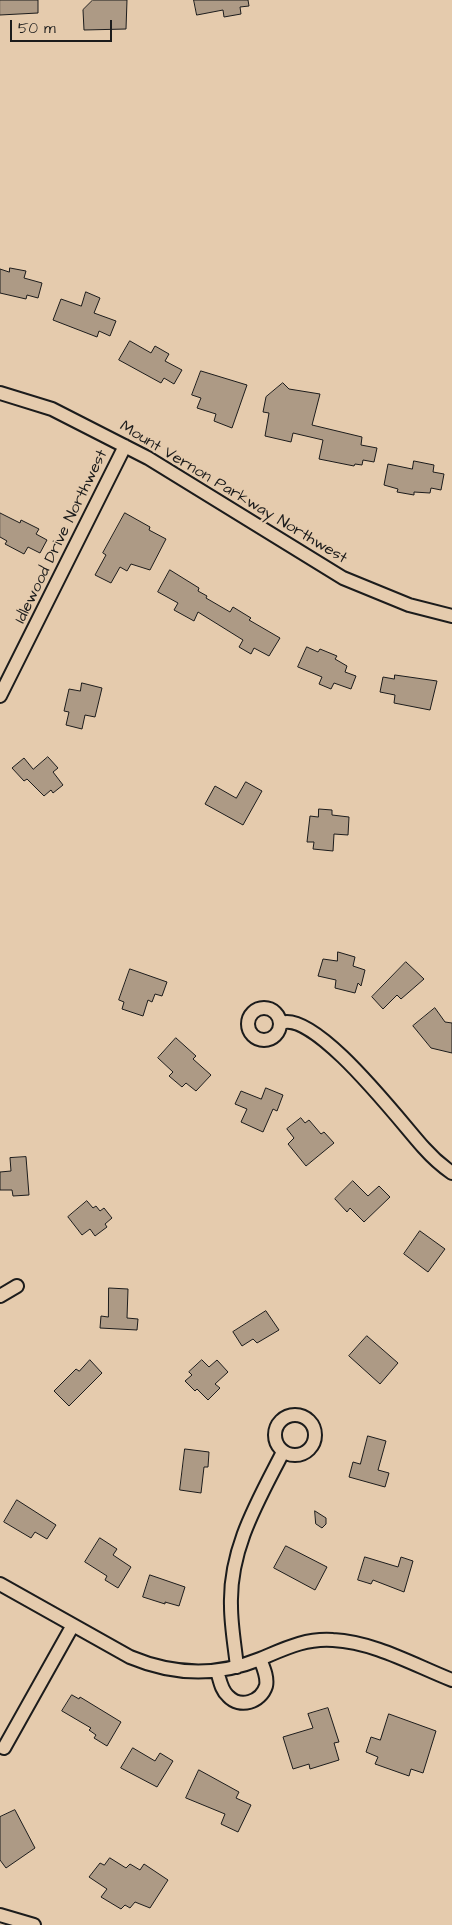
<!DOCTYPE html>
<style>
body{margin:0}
#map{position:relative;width:452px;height:1925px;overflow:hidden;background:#e5cbad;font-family:"Architects Daughter",sans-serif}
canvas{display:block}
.scale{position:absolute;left:10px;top:20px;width:102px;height:22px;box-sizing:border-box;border:2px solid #1c1c1c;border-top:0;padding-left:6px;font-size:15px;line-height:18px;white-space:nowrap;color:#1c1c1c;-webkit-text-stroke:4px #e5cbad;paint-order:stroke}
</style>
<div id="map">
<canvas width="452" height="1925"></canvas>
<div class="scale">50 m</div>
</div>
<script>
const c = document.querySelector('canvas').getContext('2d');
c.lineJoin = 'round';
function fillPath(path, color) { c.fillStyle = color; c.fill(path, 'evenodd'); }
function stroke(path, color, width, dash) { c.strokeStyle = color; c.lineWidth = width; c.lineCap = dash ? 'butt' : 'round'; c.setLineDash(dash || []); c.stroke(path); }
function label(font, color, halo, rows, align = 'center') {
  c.font = font + ' "Architects Daughter",sans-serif'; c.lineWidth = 5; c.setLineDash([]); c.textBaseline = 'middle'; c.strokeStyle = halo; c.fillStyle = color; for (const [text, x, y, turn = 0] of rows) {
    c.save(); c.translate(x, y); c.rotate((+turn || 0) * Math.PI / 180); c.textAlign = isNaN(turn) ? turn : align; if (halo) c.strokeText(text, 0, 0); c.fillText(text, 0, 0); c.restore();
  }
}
const building = new Path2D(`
 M 0,0 L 38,0 L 38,13 L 0,15 Z
 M 93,0 L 127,0 L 126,29 L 84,30 L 83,10 Z
 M 194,0 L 248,0 L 249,6 L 240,7 L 241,14 L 224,17 L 223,10 L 197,15 Z
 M 10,268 L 26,271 L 24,278 L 42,283 L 38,298 L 27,295 L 26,299 L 0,293 L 0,269 L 9,272 Z
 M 86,292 L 100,298 L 94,313 L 116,321 L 110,336 L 99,331 L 97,337 L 53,320 L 61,299 L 81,306 Z
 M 130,341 L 151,353 L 155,346 L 169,354 L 165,361 L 182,370 L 174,384 L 164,378 L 161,383 L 119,360 Z
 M 201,371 L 247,385 L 232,428 L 214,421 L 216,414 L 197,408 L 201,398 L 192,395 Z
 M 283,383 L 289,389 L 320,394 L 312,425 L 362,437 L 361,445 L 377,448 L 374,462 L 363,460 L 362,465 L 355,464 L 354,466 L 319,459 L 323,440 L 293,433 L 291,442 L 265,436 L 269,413 L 263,412 L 266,397 Z
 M 414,461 L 434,465 L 433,472 L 444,474 L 441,490 L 431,488 L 430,493 L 414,492 L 414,495 L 397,492 L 398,489 L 384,485 L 388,464 L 412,469 Z
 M 0,513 L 20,523 L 21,520 L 39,529 L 36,534 L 47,540 L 40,553 L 28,547 L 24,554 L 5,544 L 7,541 L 0,537 Z
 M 125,513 L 150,527 L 149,530 L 166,539 L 150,570 L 131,564 L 127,571 L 120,567 L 111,583 L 95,575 L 106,555 L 103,553 Z
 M 170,570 L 199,588 L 198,591 L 207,596 L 206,598 L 230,612 L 233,607 L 251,618 L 249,620 L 280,638 L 269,656 L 254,648 L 251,654 L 239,647 L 243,640 L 198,612 L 194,621 L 174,610 L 178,603 L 158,592 Z
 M 307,647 L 318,652 L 320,649 L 337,656 L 335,659 L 347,666 L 345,672 L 356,676 L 351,689 L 334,683 L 331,689 L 319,684 L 322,677 L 298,667 Z
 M 395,675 L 437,681 L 430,710 L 394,703 L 395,695 L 380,692 L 383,677 L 394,679 Z
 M 82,683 L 102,688 L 95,717 L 85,715 L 82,729 L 66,725 L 69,712 L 64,711 L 69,689 L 80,691 Z
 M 48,757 L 58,768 L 53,772 L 63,785 L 53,793 L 51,790 L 44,796 L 27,779 L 24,781 L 12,768 L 24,758 L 33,769 Z
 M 246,782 L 262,791 L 243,825 L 205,804 L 215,786 L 236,798 Z
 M 319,809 L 332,810 L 332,815 L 349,817 L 348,835 L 334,834 L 333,851 L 313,849 L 314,842 L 307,842 L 310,816 L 318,817 Z
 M 338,952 L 355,957 L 353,966 L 365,970 L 361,986 L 358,983 L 355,993 L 335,988 L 336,980 L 318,976 L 323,959 L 337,961 Z
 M 406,962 L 424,979 L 401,999 L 397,995 L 383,1009 L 372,997 Z
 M 130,969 L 167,982 L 162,996 L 155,994 L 152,1002 L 148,1000 L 143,1016 L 122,1009 L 124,1002 L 119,1000 Z
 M 435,1008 L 445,1022 L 452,1023 L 452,1053 L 431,1048 L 413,1026 Z
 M 176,1038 L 196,1056 L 193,1059 L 211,1075 L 196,1091 L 186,1083 L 182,1087 L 169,1076 L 173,1072 L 158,1058 Z
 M 266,1088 L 283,1095 L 277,1111 L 273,1109 L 263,1132 L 241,1122 L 247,1109 L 235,1104 L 241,1091 L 261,1099 Z
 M 301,1118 L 305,1123 L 309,1120 L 321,1134 L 324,1132 L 334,1143 L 306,1166 L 288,1144 L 294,1138 L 287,1129 Z
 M 26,1157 L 29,1195 L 13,1196 L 12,1190 L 0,1190 L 0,1172 L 11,1171 L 10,1158 Z
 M 353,1181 L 368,1196 L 379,1186 L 390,1197 L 364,1222 L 350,1208 L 347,1212 L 335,1199 Z
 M 87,1201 L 93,1208 L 96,1206 L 100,1211 L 104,1208 L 112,1218 L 105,1224 L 107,1227 L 95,1236 L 90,1229 L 82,1235 L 68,1217 Z
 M 420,1231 L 445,1249 L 428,1272 L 404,1254 Z
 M 109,1288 L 128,1289 L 127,1318 L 138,1319 L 137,1330 L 100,1328 L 101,1316 L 108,1317 Z
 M 266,1311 L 279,1330 L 257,1343 L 253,1339 L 242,1346 L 233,1332 Z
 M 367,1336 L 398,1363 L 380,1384 L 349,1356 Z
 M 90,1360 L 102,1373 L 69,1406 L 54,1391 L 76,1369 L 79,1371 Z
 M 202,1360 L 209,1367 L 217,1360 L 228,1372 L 215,1384 L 220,1388 L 208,1400 L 197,1389 L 195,1391 L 185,1381 L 192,1375 L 189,1372 Z
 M 368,1436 L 386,1441 L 378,1470 L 389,1473 L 385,1487 L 349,1477 L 353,1462 L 360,1464 Z
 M 185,1449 L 209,1452 L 208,1467 L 204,1467 L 201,1493 L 180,1490 Z
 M 17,1500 L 56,1525 L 47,1539 L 35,1532 L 31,1538 L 4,1522 Z
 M 315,1511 L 326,1518 L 326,1524 L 322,1528 L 316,1524 Z
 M 100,1538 L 117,1549 L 113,1555 L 131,1567 L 118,1588 L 105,1580 L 107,1576 L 85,1562 Z
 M 286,1546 L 327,1567 L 315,1590 L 274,1568 Z
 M 365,1557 L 398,1567 L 401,1557 L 413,1561 L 404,1592 L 373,1580 L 371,1584 L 358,1580 Z
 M 150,1575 L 185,1587 L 179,1606 L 165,1602 L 165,1604 L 143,1597 Z
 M 72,1695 L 79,1699 L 80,1697 L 121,1722 L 107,1746 L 94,1738 L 96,1735 L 89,1730 L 91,1728 L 62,1711 Z
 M 328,1708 L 339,1742 L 334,1743 L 339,1760 L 310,1769 L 309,1764 L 293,1769 L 283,1737 L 313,1728 L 308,1714 Z
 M 389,1714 L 436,1731 L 423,1773 L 411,1769 L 409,1776 L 375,1764 L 378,1757 L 366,1752 L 371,1737 L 380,1740 Z
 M 133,1748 L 155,1761 L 160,1753 L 173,1761 L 157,1787 L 121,1768 Z
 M 199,1770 L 239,1792 L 236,1798 L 251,1805 L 238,1832 L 221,1824 L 225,1814 L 186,1798 Z
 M 15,1810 L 35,1848 L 6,1868 L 0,1860 L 0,1817 Z
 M 110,1858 L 126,1868 L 130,1864 L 140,1870 L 144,1864 L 168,1880 L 150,1908 L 135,1902 L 130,1908 L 125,1905 L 121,1909 L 101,1897 L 107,1889 L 89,1877 L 100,1863 L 104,1865 Z`);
fillPath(building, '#ad9a85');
stroke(building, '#1c1c1c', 1);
const street = new Path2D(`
 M 0,393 L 52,409 L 148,458 L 343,578 L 409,605 L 452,616
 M 0,696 L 125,446
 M248 1024a16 16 0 1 1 32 0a16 16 0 1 1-32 0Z
 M 281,1023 C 315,1009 402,1124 424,1148 C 432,1157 442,1166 452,1173
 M 0,1296 L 17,1286
 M275 1435a20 20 0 1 1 40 0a20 20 0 1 1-40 0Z
 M 0,1584 L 130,1657 C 173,1675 216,1677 260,1659 C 284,1649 305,1638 333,1640 C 374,1642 414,1665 452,1680
 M 237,1667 C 235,1647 231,1626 231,1606 C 229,1549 258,1501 283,1452
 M 217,1671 C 220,1680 221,1690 228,1696 C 240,1709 261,1702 266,1686 C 268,1677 263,1667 260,1659
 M 4,1748 L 73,1625
 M 0,1915 L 34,1925`);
stroke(street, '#1c1c1c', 16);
stroke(street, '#e5cbad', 12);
label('16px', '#1c1c1c', '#e5cbad', [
 ["Mount Vernon Parkway Northwest",233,493,31],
 ["Idlewood Drive Northwest",62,537,-64]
]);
</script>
